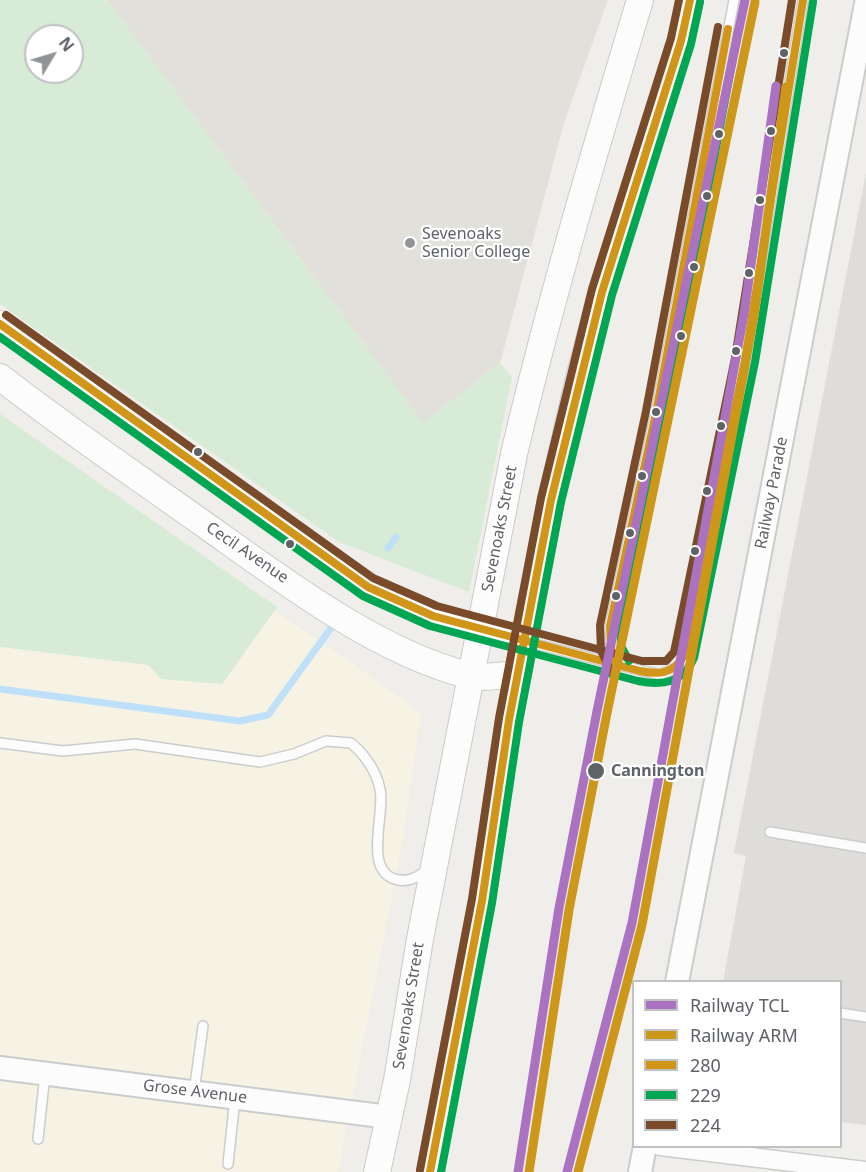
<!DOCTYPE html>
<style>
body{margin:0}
#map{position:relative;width:866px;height:1172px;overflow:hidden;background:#efeeea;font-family:"Noto Sans",sans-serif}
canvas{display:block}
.legend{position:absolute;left:632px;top:980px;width:210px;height:168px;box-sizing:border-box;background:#fff;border:2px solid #bfc1c3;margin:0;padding:8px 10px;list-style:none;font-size:18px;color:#5f6368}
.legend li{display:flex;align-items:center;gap:12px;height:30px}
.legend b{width:30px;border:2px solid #bfc1c3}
.north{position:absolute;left:24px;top:24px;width:60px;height:60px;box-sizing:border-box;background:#fff;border:2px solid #bfc1c3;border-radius:50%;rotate:52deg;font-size:16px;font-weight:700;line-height:24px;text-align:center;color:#5f6368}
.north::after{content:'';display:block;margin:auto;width:21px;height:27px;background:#919496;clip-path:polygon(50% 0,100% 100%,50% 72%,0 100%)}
</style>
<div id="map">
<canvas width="866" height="1172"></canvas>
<ul class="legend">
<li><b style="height:8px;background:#ab72c2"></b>Railway TCL</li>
<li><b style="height:8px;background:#cd981a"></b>Railway ARM</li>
<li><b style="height:8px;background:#d1951a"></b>280</li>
<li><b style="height:8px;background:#00a651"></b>229</li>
<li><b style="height:8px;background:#7a4b2a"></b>224</li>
</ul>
<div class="north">N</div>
</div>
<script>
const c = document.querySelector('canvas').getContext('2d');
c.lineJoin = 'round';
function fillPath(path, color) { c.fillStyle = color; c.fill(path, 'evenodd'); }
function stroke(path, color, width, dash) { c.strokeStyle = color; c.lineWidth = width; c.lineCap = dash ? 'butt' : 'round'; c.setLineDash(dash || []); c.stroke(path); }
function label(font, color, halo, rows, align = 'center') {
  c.font = font + ' "Noto Sans",sans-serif'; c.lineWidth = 4.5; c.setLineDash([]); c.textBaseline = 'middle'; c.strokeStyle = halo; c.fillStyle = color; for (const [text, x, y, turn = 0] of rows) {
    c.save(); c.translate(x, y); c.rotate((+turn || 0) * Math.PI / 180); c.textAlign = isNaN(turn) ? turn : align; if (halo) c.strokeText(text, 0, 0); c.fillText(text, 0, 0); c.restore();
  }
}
fillPath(new Path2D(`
 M 0,423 L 366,673 L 421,714 L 403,839 L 338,1172 L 0,1172 Z`), '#f7f3e4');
fillPath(new Path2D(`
 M 866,173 L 866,1125 L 841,1122 L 840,982 L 723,982 L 746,856 L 734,853 Z`), '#dfddda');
fillPath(new Path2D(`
 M 107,0 L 608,0 L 564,123 L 500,363 L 423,423 Z`), '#e2e0da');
fillPath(new Path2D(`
 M 0,0 L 107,0 L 423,423 L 500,363 L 512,377 L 469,592 L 339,542 L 0,304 ZM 36,36 L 72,36 L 72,72 L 36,72 Z
 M 0,414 L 277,607 L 222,684 L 161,679 L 148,665 L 0,647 Z`), '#d8ebd6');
stroke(new Path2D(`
 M 388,548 L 396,537
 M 0,689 L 240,721 L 268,715 L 336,621`), '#bfe0f9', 7);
const service = new Path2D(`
 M 527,642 L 660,675 L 678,667 L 684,656 L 745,360 L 803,0
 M 620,666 L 611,649 L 610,626 L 656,413 L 734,0
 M 0,743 L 63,751 L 135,744 L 260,762 L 294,754 L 326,741 L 351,743 C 365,755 376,771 380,789 C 386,813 361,874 399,880 C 409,882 420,876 428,869
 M 770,832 L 866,848
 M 840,1013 L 866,1017
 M 194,1092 L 203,1026
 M 38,1139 L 45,1074
 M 228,1164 L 235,1098`);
const minor = new Path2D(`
 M 660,1146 L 866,1171`);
const tertiary = new Path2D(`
 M 677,982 L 866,4
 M 0,1068 L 389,1117
 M 640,1172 L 645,1146`);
const secondary = new Path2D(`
 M 0,324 L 368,587 L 433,616 L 525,641
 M 0,377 C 64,427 132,473 198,520 C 276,575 375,652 468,675 C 483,679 502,675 518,674
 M 377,1172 L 397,1080 L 420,939 L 514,454 C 550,301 595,150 640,0
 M 430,1172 L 482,901 L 509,720 L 551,500 L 579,378 L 602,292 L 681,41 L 690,0`);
stroke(service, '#cbcccc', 12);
stroke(minor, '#cbcccc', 21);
stroke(tertiary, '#cbcccc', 26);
stroke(secondary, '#cacacb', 28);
stroke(service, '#fdfcfc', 9);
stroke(minor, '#fdfcfc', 18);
stroke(tertiary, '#fdfcfc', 22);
stroke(secondary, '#fdfcfc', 26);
stroke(new Path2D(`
 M 0,324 L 368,587 L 433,616 L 640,671 C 659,675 673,674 684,656 L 745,360 L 803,0
 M 620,666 L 611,649 L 610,626 L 656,413 L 728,29
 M 430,1172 L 482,901 L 509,720 L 551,500 L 602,292 L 681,41 L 690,0`), '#d1951a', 8);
stroke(new Path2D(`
 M 0,337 L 363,596 L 430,626 L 638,681 C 663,686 683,683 694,658 L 755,362 L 813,2
 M 629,661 L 621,646 L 621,627 L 666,415 L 738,31
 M 441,1172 L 492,903 L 519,722 L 561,502 L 612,295 L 691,44 L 700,2`), '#00a651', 8);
stroke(new Path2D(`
 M 6,315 L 373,578 L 437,606 L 642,661 L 666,661 L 674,652 L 735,358 L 792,0
 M 611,671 L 601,651 L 600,625 L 646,411 L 718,27
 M 420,1170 L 472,899 L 499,718 L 541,498 L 592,289 L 671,38 L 679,0`), '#7a4b2a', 8);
stroke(new Path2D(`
 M 518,1172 L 559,908 L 597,711 L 745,0
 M 567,1172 L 632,923 L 744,314 L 776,86`), '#ab72c2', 9);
stroke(new Path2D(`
 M 529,1172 L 569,910 L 607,713 L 755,2
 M 578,1172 L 642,925 L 754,316 L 786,87`), '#cd981a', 9);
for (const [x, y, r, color] of [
 [784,53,5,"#5f6368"],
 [771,131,5,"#5f6368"],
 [719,134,5,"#5f6368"],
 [707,196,5,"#5f6368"],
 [760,200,5,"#5f6368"],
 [410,243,6,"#919496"],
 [694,267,5,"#5f6368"],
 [749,273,5,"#5f6368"],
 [681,336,5,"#5f6368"],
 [736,351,5,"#5f6368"],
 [656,412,5,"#5f6368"],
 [721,426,5,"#5f6368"],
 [198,452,5,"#5f6368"],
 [642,476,5,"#5f6368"],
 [707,491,5,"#5f6368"],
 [630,533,5,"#5f6368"],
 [290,544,5,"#5f6368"],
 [695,551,5,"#5f6368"],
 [616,596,5,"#5f6368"],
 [596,771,9,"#5f6368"]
]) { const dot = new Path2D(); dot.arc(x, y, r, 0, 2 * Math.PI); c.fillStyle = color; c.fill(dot); stroke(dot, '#fff', 2); }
label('16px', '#5f6368', '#fff', [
 ["Sevenoaks",422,234],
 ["Senior College",422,252]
], 'left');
label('16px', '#5f6368', '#fff', [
 ["Railway Parade",772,493,-79],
 ["Sevenoaks Street",500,529,-79],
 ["Cecil Avenue",247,553,34],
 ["Sevenoaks Street",409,1006,-81],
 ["Grose Avenue",195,1092,7]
]);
label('bold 16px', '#5f6368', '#fff', [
 ["Cannington",611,771]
], 'left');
</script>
